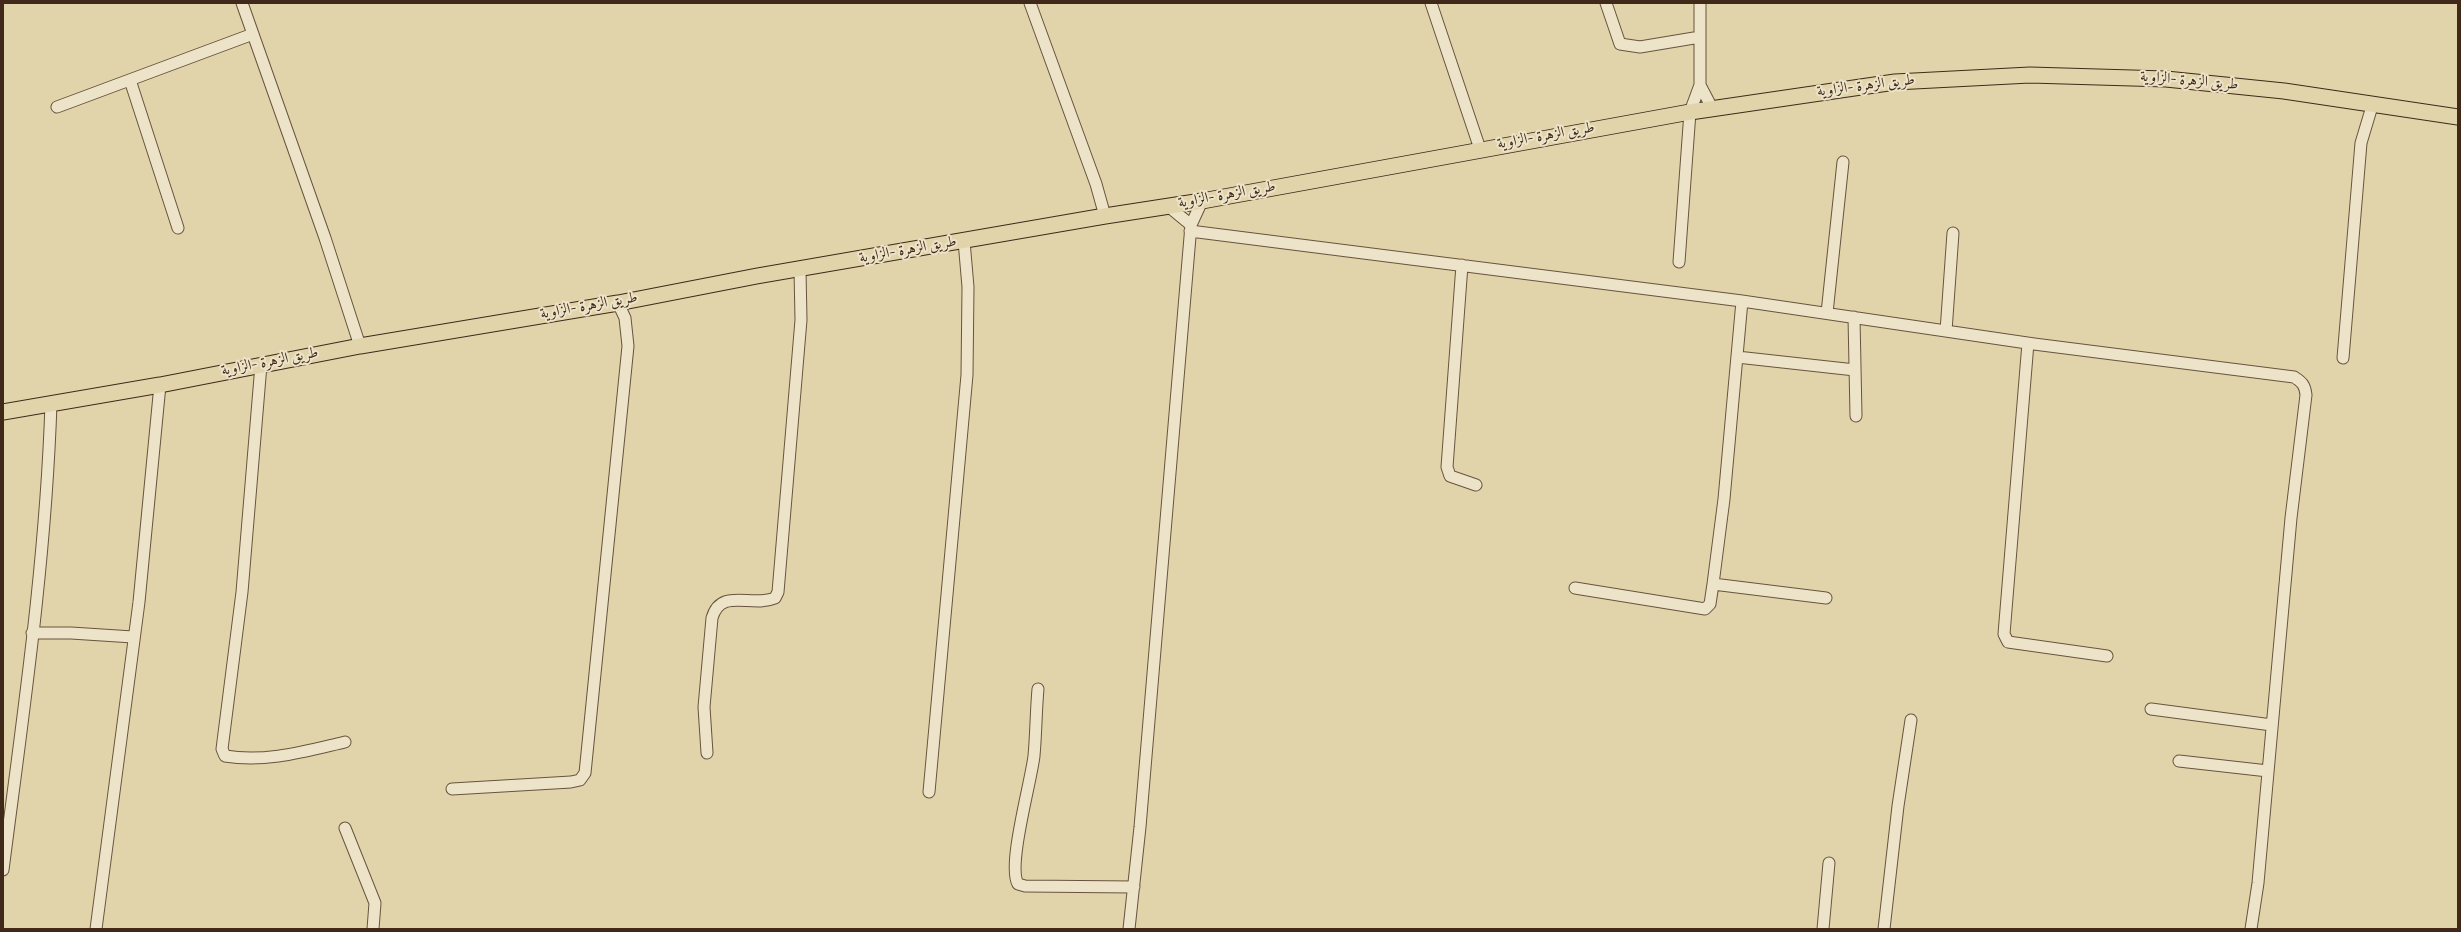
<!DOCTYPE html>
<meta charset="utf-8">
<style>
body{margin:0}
#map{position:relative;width:2461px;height:932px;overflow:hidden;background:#e1d4ab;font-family:Vollkorn,serif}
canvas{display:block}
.frame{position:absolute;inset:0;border:4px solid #402919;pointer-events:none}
</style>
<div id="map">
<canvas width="2461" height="932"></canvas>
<div class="frame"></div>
</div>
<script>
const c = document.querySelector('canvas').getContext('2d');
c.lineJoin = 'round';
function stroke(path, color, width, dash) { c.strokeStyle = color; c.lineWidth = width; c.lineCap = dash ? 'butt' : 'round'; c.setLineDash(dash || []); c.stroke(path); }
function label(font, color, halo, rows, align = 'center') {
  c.font = font + ' Vollkorn,Amiri,serif'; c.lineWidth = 4; c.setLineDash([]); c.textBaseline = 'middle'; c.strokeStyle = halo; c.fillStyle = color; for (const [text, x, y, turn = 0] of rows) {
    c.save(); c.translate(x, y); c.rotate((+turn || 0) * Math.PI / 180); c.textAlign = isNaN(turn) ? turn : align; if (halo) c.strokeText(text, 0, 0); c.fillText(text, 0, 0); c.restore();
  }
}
const minor = new Path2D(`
 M 242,3 L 325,238 L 360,346
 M 1030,3 L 1096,184 L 1105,216
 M 1431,3 L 1480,149
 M 1606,3 L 1620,44 L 1640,47 L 1700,37
 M 130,80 L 178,228
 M 1700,85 L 1712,108
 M 57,107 L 253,34
 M 1168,206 L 1191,225
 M 1190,231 L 1742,301 L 2034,344 L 2294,377 C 2302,382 2305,385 2306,395 L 2291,518 L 2258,883 L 2251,929
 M 1679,262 L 1690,112 L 1700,85 L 1700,3
 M 1462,265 L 1447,467 L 1450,476 L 1476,485
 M 1742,301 L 1724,499 L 1713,584 L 1826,598
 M 1827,313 L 1843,162
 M 1854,317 L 1856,416
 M 1946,331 L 1953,233
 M 2028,343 L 2004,634 L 2008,642 L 2107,656
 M 1737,357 L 1855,370
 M 2343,358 L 2361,143 L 2373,103
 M 261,365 L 242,592 L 222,749 L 225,756 C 266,763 306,751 345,742
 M 1575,588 L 1705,609 L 1710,604 L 1713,584
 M 32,633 L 71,633 L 133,637
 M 1038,689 C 1036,711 1036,734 1034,756 C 1031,782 1007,866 1018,884 L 1025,886 L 1134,887
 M 2151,709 L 2272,725
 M 707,753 L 704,707 L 712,618 C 721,587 751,608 775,598 L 778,592 L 801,320 L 800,270
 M 2179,761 L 2268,771
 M 452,789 L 571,782 L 580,780 L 585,773 L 628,346 L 625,318 L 618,303
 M 929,792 L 967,375 L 968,287 L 964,241
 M 345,828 L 375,903 L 373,929
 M 3,870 C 23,715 46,560 51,403
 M 96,929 L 139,602 L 160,385
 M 1129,929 L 1140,827 L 1191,225 L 1202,201
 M 1823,929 L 1829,863
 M 1884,929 L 1898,806 L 1911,720`);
const major = new Path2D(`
 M 3,412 L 160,385 L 360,346 L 618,303 L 757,276 L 1105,216 L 1202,201 L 1690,112 L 1895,82 L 2030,75 L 2166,79 L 2284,91 L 2458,117`);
stroke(minor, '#68543e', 13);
stroke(major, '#402919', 17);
stroke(minor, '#ece3c8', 11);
stroke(major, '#e1d4ab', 15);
label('15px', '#402919', '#ece3c8', [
 ["طريق الزهرة -الزاوية",2189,82,5],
 ["طريق الزهرة -الزاوية",1866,87,-7],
 ["طريق الزهرة -الزاوية",1546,137,-10],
 ["طريق الزهرة -الزاوية",1227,196,-10],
 ["طريق الزهرة -الزاوية",908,251,-10],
 ["طريق الزهرة -الزاوية",589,307,-10],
 ["طريق الزهرة -الزاوية",270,363,-11]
]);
</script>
